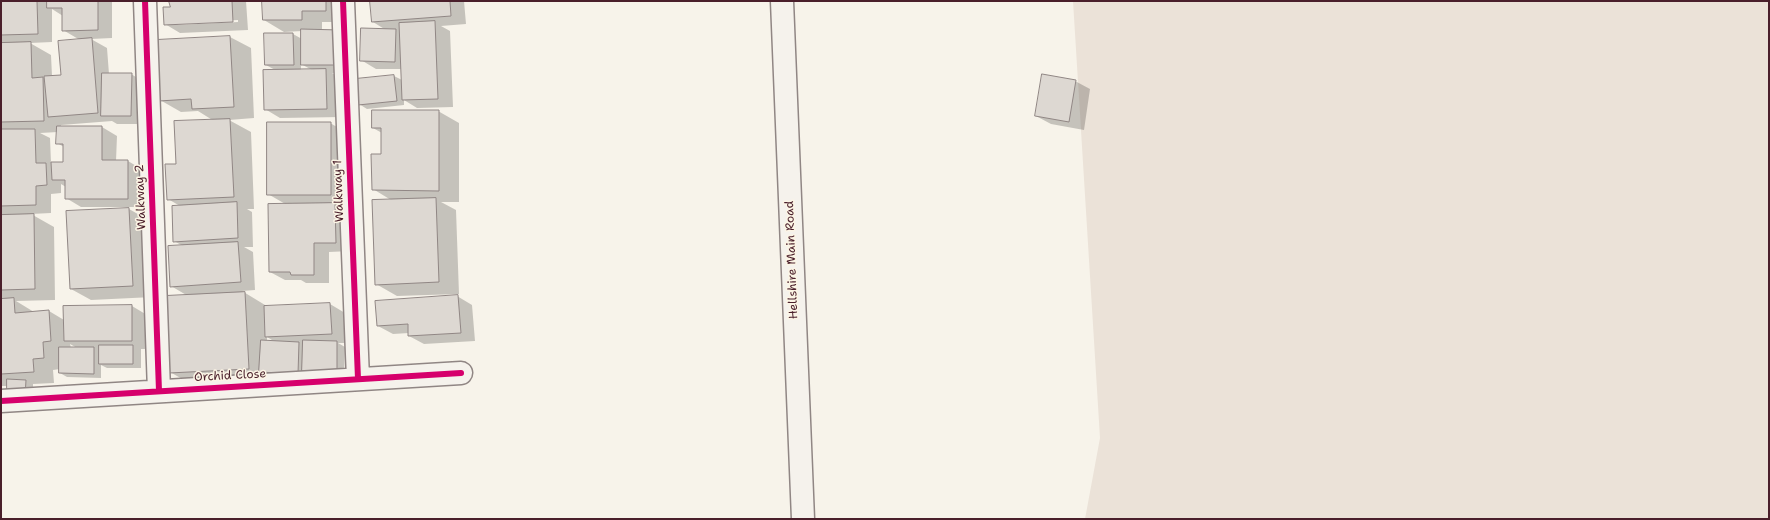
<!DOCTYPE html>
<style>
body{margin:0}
#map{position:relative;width:1770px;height:520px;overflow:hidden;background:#f7f3ea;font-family:"Shantell Sans",sans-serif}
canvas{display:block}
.frame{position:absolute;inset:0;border:2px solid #4a1f2b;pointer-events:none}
</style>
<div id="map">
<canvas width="1770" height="520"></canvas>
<div class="frame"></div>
</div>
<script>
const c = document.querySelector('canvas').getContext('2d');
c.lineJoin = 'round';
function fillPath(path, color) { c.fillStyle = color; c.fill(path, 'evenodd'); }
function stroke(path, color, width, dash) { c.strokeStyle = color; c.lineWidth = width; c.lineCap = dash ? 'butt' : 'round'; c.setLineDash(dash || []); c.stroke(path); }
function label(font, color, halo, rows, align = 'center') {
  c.font = font + ' "Shantell Sans",sans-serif'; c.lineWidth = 3; c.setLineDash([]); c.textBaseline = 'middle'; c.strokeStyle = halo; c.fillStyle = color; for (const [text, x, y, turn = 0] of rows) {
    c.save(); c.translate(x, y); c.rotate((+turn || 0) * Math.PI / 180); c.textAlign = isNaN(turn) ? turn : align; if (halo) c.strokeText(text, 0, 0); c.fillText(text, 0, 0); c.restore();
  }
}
fillPath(new Path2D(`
 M 1073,1 L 1769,1 L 1769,519 L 1085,519 L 1100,438 Z`), '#ebe2d8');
fillPath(new Path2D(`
 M 1,1 L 112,1 L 112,38 L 91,39 L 107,48 L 109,74 L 131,74 L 146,83 L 146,124 L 117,124 L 112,121 L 61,125 L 61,127 L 102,127 L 117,136 L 116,161 L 128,161 L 143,170 L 143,207 L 81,207 L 66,198 L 66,187 L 61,184 L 61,193 L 51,194 L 51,213 L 31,214 L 54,227 L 55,300 L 16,301 L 34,312 L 49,311 L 64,320 L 64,307 L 132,306 L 147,315 L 147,349 L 141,349 L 141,368 L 107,368 L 101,365 L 101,378 L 67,377 L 60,373 L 60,369 L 53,370 L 54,383 L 33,384 L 33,401 L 8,386 L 1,386 ZM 52,9 L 63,16 L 63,30 L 80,40 L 62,75 L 52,76 L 51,55 L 30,43 L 52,42 ZM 58,132 L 57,143 L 64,147 L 64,163 L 51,163 L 50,138 L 40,133 ZM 70,344 L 77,348 L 71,348 Z
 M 170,1 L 246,1 L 248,30 L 180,33 L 165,24 L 171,8 ZM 238,20 L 238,22 L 178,25 L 178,23 Z
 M 263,1 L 346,1 L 346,22 L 322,22 L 322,31 L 354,74 L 332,73 L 341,78 L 342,117 L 280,118 L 265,109 L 277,71 L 266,65 L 293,34 L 302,39 L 302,31 L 284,32 L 264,20 ZM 301,64 L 312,70 L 301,70 Z
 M 371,1 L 464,1 L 466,24 L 441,26 L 450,31 L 453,107 L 417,108 L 404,100 L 404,105 L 367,109 L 359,104 L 394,76 L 402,80 L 401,69 L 376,69 L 361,60 L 386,30 L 373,22 Z
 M 230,37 L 251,48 L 254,118 L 229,120 L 251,132 L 254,209 L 247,209 L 252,212 L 253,247 L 244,247 L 253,252 L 255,290 L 242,291 L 265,305 L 265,307 L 330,304 L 345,313 L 347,343 L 338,343 L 345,347 L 344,376 L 191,384 L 170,372 L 188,296 L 171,286 L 183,246 L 174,241 L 180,206 L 168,199 L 177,165 L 214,121 L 198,111 L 181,112 L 160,100 L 157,41 ZM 267,337 L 272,340 L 276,342 L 267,341 Z
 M 1075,81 L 1090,89 L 1084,130 L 1051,124 L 1036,116 Z
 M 438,111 L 459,123 L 459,202 L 441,202 L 456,210 L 459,294 L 397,296 L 376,284 L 391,200 L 373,189 L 382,155 L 382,133 L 373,128 Z
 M 330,123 L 351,135 L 351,206 L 338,206 L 350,213 L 351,251 L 329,252 L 329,283 L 306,283 L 301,280 L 285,280 L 270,272 L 287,205 L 268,194 Z
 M 129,209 L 150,221 L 153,297 L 91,300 L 71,289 L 67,212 Z
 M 457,296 L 472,305 L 475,341 L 424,344 L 409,336 L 409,333 L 393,334 L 378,326 Z`), '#0003');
const building = new Path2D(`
 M 1,1 L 37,1 L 38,34 L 1,35 Z
 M 47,1 L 98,1 L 98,30 L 62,31 L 62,8 L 47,8 Z
 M 169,1 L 232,1 L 233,22 L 164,25 L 163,7 L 170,7 Z
 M 262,1 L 326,1 L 326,11 L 302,11 L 302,20 L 263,20 Z
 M 370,1 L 450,1 L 451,16 L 372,22 Z
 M 435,21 L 438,99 L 402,100 L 399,23 Z
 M 361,28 L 396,29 L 395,62 L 360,61 Z
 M 301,29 L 340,30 L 339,65 L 301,65 Z
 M 264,33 L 293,33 L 294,65 L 265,65 Z
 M 230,36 L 234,107 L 192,109 L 191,99 L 159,101 L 156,40 Z
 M 92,38 L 98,113 L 48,117 L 44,76 L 61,75 L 58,41 Z
 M 31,42 L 32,78 L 43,77 L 44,121 L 1,122 L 1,43 Z
 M 326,69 L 327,109 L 264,110 L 263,70 Z
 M 102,73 L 132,73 L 131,116 L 101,116 Z
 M 1042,74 L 1076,80 L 1069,122 L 1035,116 Z
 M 394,75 L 397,101 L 358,105 L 355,79 Z
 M 372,110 L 439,110 L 439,191 L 372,190 L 371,154 L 381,154 L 381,128 L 372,128 Z
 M 230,119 L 234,197 L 167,200 L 165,164 L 176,164 L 174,121 Z
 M 267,122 L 331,122 L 331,195 L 267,195 Z
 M 57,126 L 102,126 L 102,160 L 128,160 L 128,199 L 65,199 L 65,180 L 52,180 L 51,162 L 63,162 L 63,144 L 56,144 Z
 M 1,129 L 35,129 L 36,163 L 46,163 L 47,185 L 36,186 L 36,205 L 1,206 Z
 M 436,198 L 439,282 L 375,285 L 372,200 Z
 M 237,202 L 238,238 L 173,242 L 172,206 Z
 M 335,203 L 336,243 L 314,243 L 314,275 L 291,275 L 290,272 L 269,272 L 268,204 Z
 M 129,208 L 133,286 L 70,289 L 66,211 Z
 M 34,214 L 35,289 L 1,290 L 1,215 Z
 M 238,242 L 241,282 L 170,287 L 168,246 Z
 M 245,292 L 249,369 L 169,373 L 165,296 Z
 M 458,295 L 461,333 L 408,336 L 408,324 L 377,326 L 375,301 Z
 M 14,298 L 15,313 L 49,310 L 51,341 L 43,342 L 44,358 L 33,359 L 34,372 L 1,374 L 1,299 Z
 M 330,303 L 332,334 L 265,337 L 264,306 Z
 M 132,305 L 132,341 L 64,341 L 63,306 Z
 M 261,340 L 299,342 L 298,374 L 259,372 Z
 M 303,340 L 337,341 L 337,372 L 302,371 Z
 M 99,345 L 133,345 L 133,364 L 99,364 Z
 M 59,347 L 94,347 L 94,374 L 59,373 Z
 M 7,379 L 26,380 L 25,397 L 7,397 Z`);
fillPath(building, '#ddd8d2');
stroke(building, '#908684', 1);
const minor = new Path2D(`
 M 145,1 L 159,391
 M 343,1 L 358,379
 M 1,401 L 461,373`);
const major = new Path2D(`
 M 782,1 L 803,519`);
stroke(minor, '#908684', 25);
stroke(major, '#908684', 25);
stroke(minor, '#f5f2ec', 22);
stroke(major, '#f5f2ec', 22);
stroke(new Path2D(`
 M 145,1 L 159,391
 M 343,1 L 358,379
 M 1,401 L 461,373`), '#d6006c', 6);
label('12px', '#4a1f2b', '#fcf5e5', [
 ["Walkway 1",339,191,-92],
 ["Walkway 2",141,197,-92],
 ["Hellshire Main Road",792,260,-92],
 ["Orchid Close",230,376,-3]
]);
</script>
